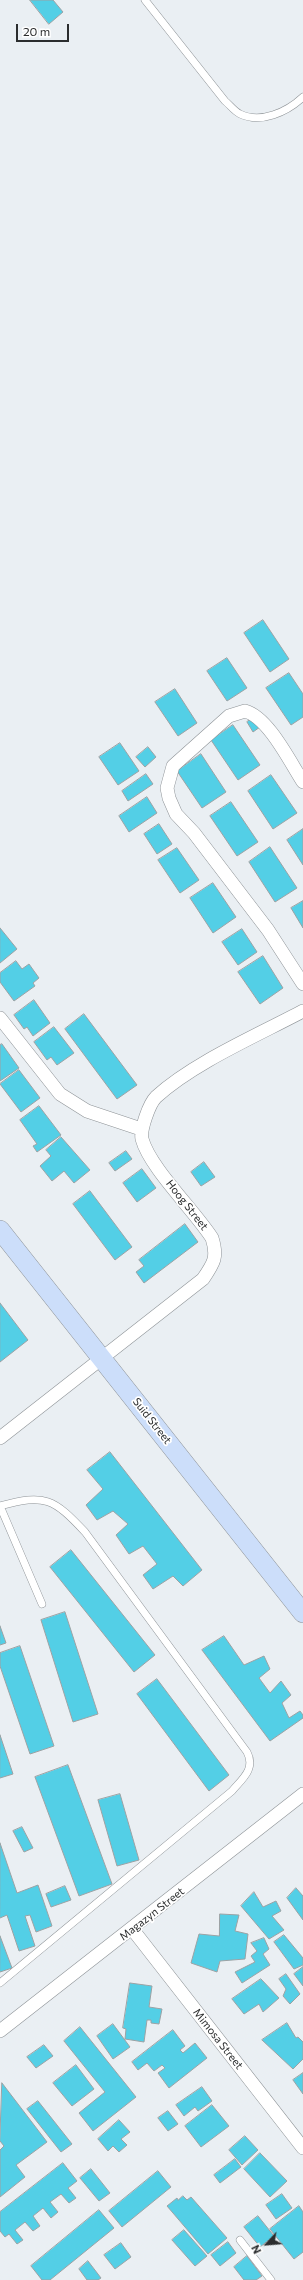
<!DOCTYPE html>
<style>
body{margin:0}
#map{position:relative;width:303px;height:2280px;overflow:hidden;background:#eaeff3;font-family:Commissioner,sans-serif}
canvas{display:block}
.north{position:absolute;left:247px;top:2224px;width:40px;height:40px;-webkit-text-stroke:3px #fff;paint-order:stroke;rotate:244deg;font-size:11px;font-weight:700;line-height:16px;text-align:center;color:#2b2d2e}
.north::after{content:'';display:block;margin:auto;width:14px;height:18px;background:#2b2d2e;clip-path:polygon(50% 0,100% 100%,50% 72%,0 100%)}
.scale{position:absolute;left:16px;top:24px;width:53px;height:18px;box-sizing:border-box;border:2px solid #2b2d2e;border-top:0;padding-left:5px;font-size:12px;line-height:14px;white-space:nowrap;color:#2b2d2e;-webkit-text-stroke:3px #fff;paint-order:stroke}
</style>
<div id="map">
<canvas width="303" height="2280"></canvas>
<div class="north">N</div>
<div class="scale">20 m</div>
</div>
<script>
const c = document.querySelector('canvas').getContext('2d');
c.lineJoin = 'round';
function fillPath(path, color) { c.fillStyle = color; c.fill(path, 'evenodd'); }
function stroke(path, color, width, dash) { c.strokeStyle = color; c.lineWidth = width; c.lineCap = dash ? 'butt' : 'round'; c.setLineDash(dash || []); c.stroke(path); }
function label(font, color, halo, rows, align = 'center') {
  c.font = font + ' Commissioner,sans-serif'; c.lineWidth = 3.5; c.setLineDash([]); c.textBaseline = 'middle'; c.strokeStyle = halo; c.fillStyle = color; for (const [text, x, y, turn = 0] of rows) {
    c.save(); c.translate(x, y); c.rotate((+turn || 0) * Math.PI / 180); c.textAlign = isNaN(turn) ? turn : align; if (halo) c.strokeText(text, 0, 0); c.fillText(text, 0, 0); c.restore();
  }
}
const building = new Path2D(`
 M 30,0 L 53,0 L 63,12 L 49,24 Z
 M 263,620 L 289,659 L 270,672 L 244,633 Z
 M 227,658 L 247,688 L 227,701 L 207,671 Z
 M 289,673 L 303,694 L 303,717 L 291,725 L 266,688 Z
 M 175,689 L 197,723 L 178,736 L 155,702 Z
 M 253,718 L 260,727 L 253,732 L 247,722 Z
 M 233,725 L 260,765 L 238,780 L 211,740 Z
 M 120,743 L 139,771 L 118,785 L 99,757 Z
 M 148,747 L 156,757 L 145,767 L 136,757 Z
 M 201,754 L 226,792 L 202,808 L 177,771 Z
 M 146,774 L 153,784 L 128,801 L 122,791 Z
 M 271,775 L 297,813 L 273,829 L 248,791 Z
 M 147,797 L 157,813 L 129,832 L 119,816 Z
 M 231,802 L 258,842 L 237,856 L 210,816 Z
 M 159,824 L 172,844 L 157,854 L 144,834 Z
 M 303,829 L 303,865 L 287,840 Z
 M 270,847 L 297,888 L 275,902 L 249,862 Z
 M 177,848 L 199,880 L 180,893 L 158,860 Z
 M 213,883 L 236,917 L 213,933 L 190,898 Z
 M 303,901 L 303,928 L 291,908 Z
 M 0,928 L 17,949 L 0,963 Z
 M 242,929 L 257,952 L 238,965 L 222,942 Z
 M 263,956 L 283,988 L 260,1004 L 238,972 Z
 M 16,961 L 22,969 L 29,964 L 39,978 L 33,983 L 35,986 L 14,1001 L 0,982 L 0,973 Z
 M 34,1000 L 50,1023 L 33,1036 L 27,1027 L 24,1029 L 14,1015 Z
 M 84,1014 L 137,1085 L 117,1099 L 65,1029 Z
 M 54,1027 L 74,1053 L 57,1065 L 51,1057 L 47,1060 L 34,1042 Z
 M 2,1044 L 19,1068 L 0,1081 L 0,1045 Z
 M 19,1070 L 40,1098 L 21,1112 L 0,1084 Z
 M 39,1106 L 61,1135 L 37,1152 L 33,1146 L 37,1144 L 20,1120 Z
 M 61,1137 L 90,1170 L 74,1183 L 64,1171 L 52,1181 L 40,1166 L 51,1156 L 46,1150 Z
 M 126,1151 L 132,1159 L 115,1171 L 109,1163 Z
 M 204,1162 L 215,1177 L 201,1186 L 191,1172 Z
 M 142,1169 L 156,1188 L 137,1202 L 123,1183 Z
 M 90,1191 L 132,1247 L 115,1260 L 73,1204 Z
 M 185,1224 L 198,1242 L 144,1283 L 136,1272 L 144,1266 L 139,1260 Z
 M 0,1303 L 28,1340 L 0,1362 Z
 M 110,1452 L 202,1570 L 183,1586 L 173,1576 L 153,1589 L 143,1575 L 157,1564 L 143,1546 L 129,1554 L 116,1535 L 128,1524 L 113,1511 L 97,1520 L 86,1505 L 103,1489 L 87,1470 Z
 M 71,1550 L 155,1655 L 134,1672 L 50,1567 Z
 M 65,1612 L 98,1714 L 73,1722 L 41,1620 Z
 M 0,1626 L 6,1643 L 0,1645 Z
 M 224,1636 L 244,1665 L 264,1656 L 270,1669 L 259,1678 L 270,1693 L 281,1681 L 291,1695 L 282,1703 L 289,1718 L 300,1711 L 303,1715 L 303,1718 L 270,1741 L 202,1650 Z
 M 20,1646 L 54,1746 L 30,1754 L 0,1666 L 0,1653 Z
 M 157,1679 L 229,1775 L 209,1791 L 137,1694 Z
 M 0,1735 L 13,1774 L 0,1778 Z
 M 68,1765 L 112,1884 L 79,1896 L 35,1777 Z
 M 120,1794 L 139,1860 L 117,1866 L 98,1800 Z
 M 22,1827 L 33,1848 L 24,1852 L 13,1831 Z
 M 0,1843 L 17,1893 L 38,1885 L 52,1926 L 36,1932 L 30,1915 L 25,1916 L 35,1946 L 19,1951 L 7,1915 L 0,1918 Z
 M 65,1886 L 71,1900 L 51,1907 L 46,1894 Z
 M 296,1888 L 303,1896 L 303,1920 L 287,1898 Z
 M 254,1892 L 263,1907 L 276,1901 L 281,1911 L 272,1916 L 284,1930 L 269,1939 L 241,1906 Z
 M 220,1914 L 239,1915 L 235,1931 L 248,1934 L 245,1959 L 220,1961 L 217,1972 L 191,1963 L 199,1934 L 219,1936 Z
 M 284,1935 L 303,1958 L 303,1965 L 294,1969 L 274,1942 Z
 M 0,1936 L 12,1968 L 0,1972 Z
 M 264,1938 L 269,1949 L 263,1954 L 270,1965 L 242,1983 L 235,1972 L 255,1962 L 251,1956 L 257,1951 L 251,1943 Z
 M 303,1967 L 303,1986 L 294,1974 Z
 M 286,1974 L 300,1994 L 290,2004 L 283,1996 L 286,1989 L 279,1979 Z
 M 261,1979 L 279,1998 L 263,2012 L 259,2004 L 244,2014 L 232,1999 Z
 M 130,1983 L 152,1986 L 149,2007 L 162,2009 L 159,2024 L 151,2023 L 151,2020 L 147,2020 L 144,2042 L 125,2039 L 126,2029 L 123,2028 Z
 M 287,2023 L 296,2038 L 298,2037 L 303,2042 L 303,2059 L 293,2069 L 262,2040 Z
 M 113,2024 L 130,2047 L 113,2059 L 97,2036 Z
 M 80,2027 L 136,2097 L 93,2131 L 79,2113 L 105,2092 L 64,2041 Z
 M 173,2030 L 185,2046 L 180,2050 L 183,2053 L 195,2043 L 207,2058 L 169,2088 L 158,2073 L 165,2068 L 162,2065 L 154,2071 L 147,2063 L 138,2070 L 132,2062 Z
 M 44,2045 L 53,2056 L 36,2068 L 27,2057 Z
 M 76,2065 L 94,2089 L 72,2106 L 53,2083 Z
 M 303,2073 L 303,2094 L 293,2080 Z
 M 2,2083 L 47,2142 L 16,2165 L 25,2177 L 0,2197 L 0,2150 L 4,2146 L 0,2141 Z
 M 202,2087 L 212,2101 L 198,2111 L 195,2107 L 184,2116 L 176,2105 Z
 M 38,2101 L 72,2144 L 61,2152 L 27,2109 Z
 M 212,2105 L 229,2126 L 201,2147 L 185,2126 Z
 M 168,2111 L 178,2124 L 168,2131 L 158,2118 Z
 M 119,2120 L 130,2132 L 121,2139 L 127,2145 L 119,2152 L 113,2146 L 108,2151 L 98,2139 Z
 M 245,2136 L 258,2150 L 242,2165 L 229,2150 Z
 M 260,2153 L 287,2181 L 270,2197 L 244,2169 Z
 M 235,2159 L 241,2167 L 220,2183 L 214,2175 Z
 M 63,2163 L 77,2181 L 68,2188 L 76,2198 L 69,2203 L 61,2194 L 50,2202 L 58,2212 L 51,2218 L 43,2208 L 33,2216 L 40,2226 L 33,2231 L 25,2222 L 15,2230 L 23,2240 L 17,2244 L 9,2234 L 5,2237 L 0,2231 L 0,2212 Z
 M 91,2169 L 110,2193 L 99,2201 L 80,2178 Z
 M 158,2171 L 171,2187 L 122,2227 L 109,2211 Z
 M 282,2194 L 292,2208 L 276,2219 L 266,2205 Z
 M 183,2196 L 187,2200 L 191,2197 L 227,2238 L 208,2254 L 167,2206 L 177,2198 L 178,2200 Z
 M 299,2206 L 303,2212 L 303,2252 L 294,2259 L 270,2229 Z
 M 99,2210 L 114,2228 L 50,2280 L 42,2280 L 31,2266 Z
 M 258,2216 L 274,2236 L 260,2247 L 244,2227 Z
 M 184,2230 L 207,2256 L 195,2266 L 172,2240 Z
 M 228,2242 L 236,2253 L 220,2266 L 211,2255 Z
 M 121,2243 L 131,2257 L 115,2269 L 104,2255 Z
 M 247,2256 L 262,2276 L 256,2280 L 244,2280 L 234,2267 Z
 M 88,2261 L 101,2278 L 98,2280 L 87,2280 L 79,2269 Z`);
fillPath(building, '#53cfe6');
stroke(building, '#9ca2a4', 1);
const lane = new Path2D(`
 M 145,0 L 225,101 C 230,105 234,111 240,114 C 261,124 287,112 303,97
 M 0,1506 C 45,1493 54,1499 85,1532 L 247,1752 C 256,1769 242,1779 232,1791 L 0,1983
 M 0,1506 L 42,1604
 M 240,2240 L 271,2280`);
const street = new Path2D(`
 M 303,782 C 290,762 268,717 245,711 L 229,716 L 173,766 L 167,788 L 169,798 L 176,814 L 194,833 L 268,930 L 303,984
 M 0,1018 L 60,1094 L 87,1111 L 141,1129
 M 0,1438 L 203,1279 C 214,1263 218,1257 212,1238 C 194,1210 150,1168 142,1139 C 140,1130 149,1104 156,1097 C 193,1063 258,1035 303,1011
 M 133,1930 L 303,2148
 M 0,2031 L 303,1794`);
const secondary = new Path2D(`
 M 0,1230 L 303,1613`);
stroke(lane, '#8d9296', 8);
stroke(street, '#8d9296', 14);
stroke(secondary, '#8d9296', 20);
stroke(lane, '#fff', 7);
stroke(street, '#fff', 13);
stroke(secondary, '#ccdefa', 19);
label('11px', '#2b2d2e', '#fff', [
 ["Hoog Street",187,1205,52],
 ["Suid Street",152,1421,52],
 ["Magazyn Street",152,1914,-38],
 ["Mimosa Street",218,2039,52]
]);
</script>
